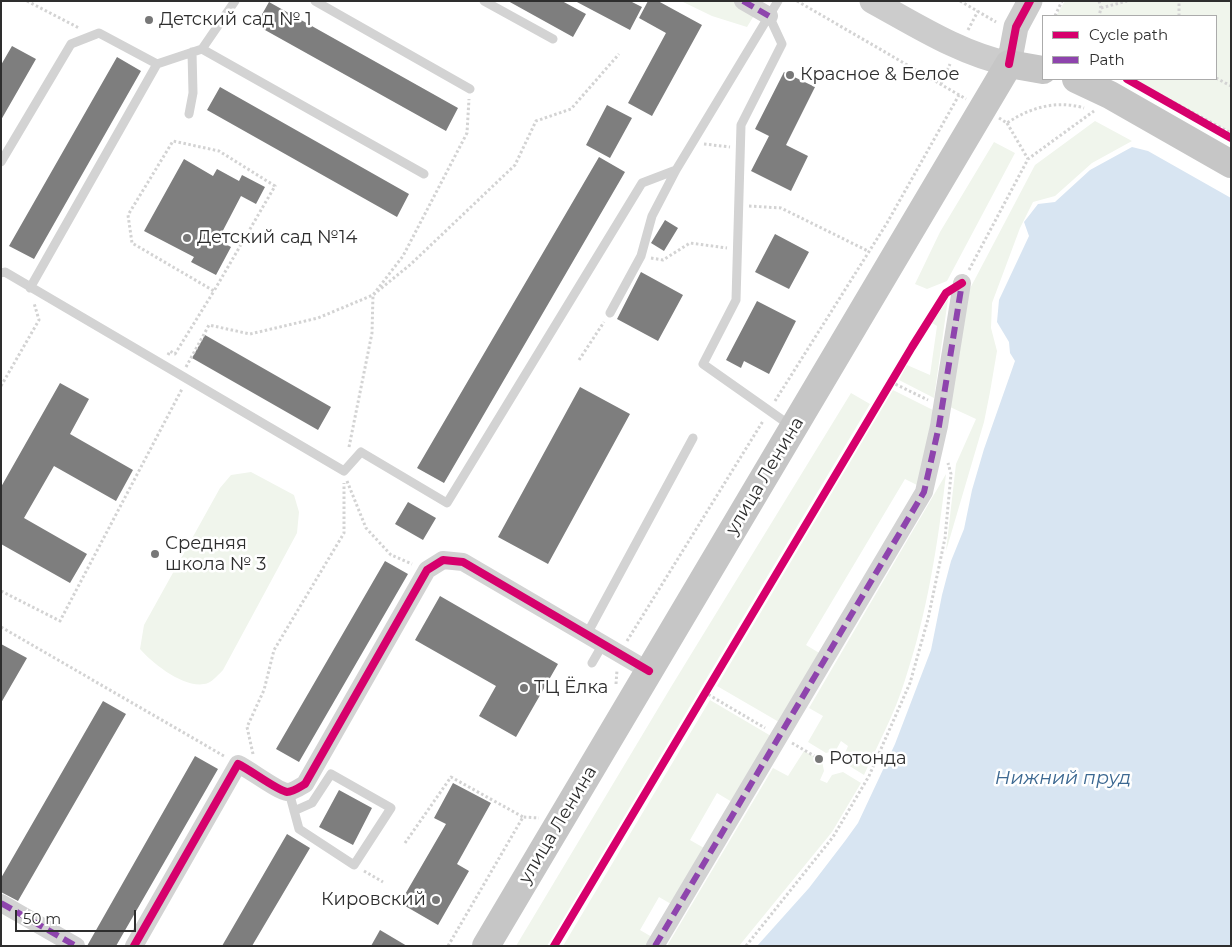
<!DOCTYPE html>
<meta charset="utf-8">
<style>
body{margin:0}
#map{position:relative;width:1232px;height:947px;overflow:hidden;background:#fff;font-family:Montserrat,sans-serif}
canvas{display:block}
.frame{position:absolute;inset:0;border:2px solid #2e2e2e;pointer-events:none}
.legend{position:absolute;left:1042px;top:15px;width:175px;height:65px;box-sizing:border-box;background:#fff;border:1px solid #ababab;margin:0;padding:6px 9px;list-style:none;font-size:15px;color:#2e2e2e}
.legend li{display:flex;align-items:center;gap:10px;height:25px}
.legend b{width:25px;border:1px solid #ababab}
.scale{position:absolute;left:15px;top:910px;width:121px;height:22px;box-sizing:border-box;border:2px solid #2e2e2e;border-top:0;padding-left:6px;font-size:15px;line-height:18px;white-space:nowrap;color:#2e2e2e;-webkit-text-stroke:4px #fff;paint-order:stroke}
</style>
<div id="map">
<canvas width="1232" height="947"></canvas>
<div class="frame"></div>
<ul class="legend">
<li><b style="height:6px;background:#d6006c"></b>Cycle path</li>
<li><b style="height:6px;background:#8e44ad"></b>Path</li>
</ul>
<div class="scale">50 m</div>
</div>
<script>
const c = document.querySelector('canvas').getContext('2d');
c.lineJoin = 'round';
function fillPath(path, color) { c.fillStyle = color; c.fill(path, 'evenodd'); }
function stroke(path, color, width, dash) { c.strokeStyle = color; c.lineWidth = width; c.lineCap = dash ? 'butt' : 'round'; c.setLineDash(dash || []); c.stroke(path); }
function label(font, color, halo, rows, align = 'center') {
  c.font = font + ' Montserrat,sans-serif'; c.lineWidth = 5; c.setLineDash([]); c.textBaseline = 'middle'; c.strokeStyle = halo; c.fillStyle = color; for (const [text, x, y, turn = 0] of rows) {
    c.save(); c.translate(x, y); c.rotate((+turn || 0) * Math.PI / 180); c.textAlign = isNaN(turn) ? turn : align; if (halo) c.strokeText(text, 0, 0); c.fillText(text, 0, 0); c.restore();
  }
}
fillPath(new Path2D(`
 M 681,1 L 763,1 L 747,27 L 712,16 Z
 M 1065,1 L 1231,1 L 1231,132 L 1132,79 L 1216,79 L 1216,16 L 1056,16 Z
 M 1095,121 L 1132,141 L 1092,163 L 1055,196 L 1033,202 L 1020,228 L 992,303 L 991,328 L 997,351 L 990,392 L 984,422 L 946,551 L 956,464 L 976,419 L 950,407 L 965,298 L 1035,165 Z
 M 994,142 L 1015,153 L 947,281 L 927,289 L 915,284 L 940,232 Z
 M 948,299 L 934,398 L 899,380 L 907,365 L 930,375 L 937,326 L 932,323 Z
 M 893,390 L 933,410 L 919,486 L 905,479 L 806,645 L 821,654 L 779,722 L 717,686 Z
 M 851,393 L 870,404 L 547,946 L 516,946 L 671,687 Z
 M 251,472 L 294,495 L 299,512 L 297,533 L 223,670 C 219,674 213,681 208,683 C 187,691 153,664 140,649 L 144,625 L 220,488 L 231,475 Z
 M 946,474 C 938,544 927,614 905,680 C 895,713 878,744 864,775 L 848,765 L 845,753 L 848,746 L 841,741 L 836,750 L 826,753 L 808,742 L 823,716 L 809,708 Z
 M 710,700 L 771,736 L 732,802 L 717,793 L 690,840 L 704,848 L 671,904 L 659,897 L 640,930 L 652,937 L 646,946 L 563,946 Z
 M 804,751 L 822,761 L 824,771 L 820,780 L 827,783 L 832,775 L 843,772 L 861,783 L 832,832 L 739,946 L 667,946 L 773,768 L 788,776 Z`), '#f0f5ec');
fillPath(new Path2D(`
 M 1132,147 L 1148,151 L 1231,198 L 1231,946 L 757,946 L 809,888 L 845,841 L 858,823 L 895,744 L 931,650 L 942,595 L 951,561 L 964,529 L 972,490 L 984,449 L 1015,361 L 1010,353 L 1009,342 L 997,322 L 999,300 L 1029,236 L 1024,222 L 1038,204 L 1055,202 L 1090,170 Z`), '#d8e5f2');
fillPath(new Path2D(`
 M 508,1 L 562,1 L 586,14 L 573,37 Z
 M 575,1 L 630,1 L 642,7 L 630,30 Z
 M 648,1 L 658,1 L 702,25 L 652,116 L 628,103 L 666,33 L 639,18 Z
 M 269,2 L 458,108 L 446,131 L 256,25 Z
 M 12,46 L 36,59 L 1,120 L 1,65 Z
 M 117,57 L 141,71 L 34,259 L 9,246 Z
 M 784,72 L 815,87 L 786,145 L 808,156 L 791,191 L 751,171 L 769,136 L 755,129 Z
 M 220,87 L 409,194 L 397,217 L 207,110 Z
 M 607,105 L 632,118 L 610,158 L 586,145 Z
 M 599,157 L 625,172 L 444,483 L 417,468 Z
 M 184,159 L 213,176 L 217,169 L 239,181 L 242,175 L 265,187 L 256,204 L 241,196 L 218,240 L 231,247 L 216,275 L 191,262 L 194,257 L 144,231 Z
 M 665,220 L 678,228 L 664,251 L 651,243 Z
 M 775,234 L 809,252 L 789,289 L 755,272 Z
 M 641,272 L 683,295 L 658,341 L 617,319 Z
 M 757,301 L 796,321 L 769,374 L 744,361 L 741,368 L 726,360 Z
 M 205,335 L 331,407 L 318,430 L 192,358 Z
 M 60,383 L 89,399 L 70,434 L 133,470 L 116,501 L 54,466 L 24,518 L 87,554 L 70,583 L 1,544 L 1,487 Z
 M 580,387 L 630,414 L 548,564 L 498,537 Z
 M 408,502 L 436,518 L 423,540 L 395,524 Z
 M 385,561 L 408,574 L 299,762 L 276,749 Z
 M 440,596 L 558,664 L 516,737 L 479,716 L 496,686 L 415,640 Z
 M 1,644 L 27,658 L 1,703 Z
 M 103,701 L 126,714 L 18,901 L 1,892 L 1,878 Z
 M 195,756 L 218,769 L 116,946 L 87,946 Z
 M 453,783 L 491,803 L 457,864 L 469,871 L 438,925 L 400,903 L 446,824 L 434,818 Z
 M 339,790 L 372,808 L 353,845 L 319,827 Z
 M 287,834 L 310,848 L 252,946 L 222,946 Z
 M 380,930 L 407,946 L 371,946 Z`), '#7e7e7e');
stroke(new Path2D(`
 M 27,1 L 79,28
 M 797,1 L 966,99
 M 960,1 L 996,22
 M 1099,1 L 1101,8 L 1099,16
 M 1101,8 L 1127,1
 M 1055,16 L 1062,1
 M 1179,16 L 1179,1
 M 968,30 L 978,11
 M 1216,78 L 1231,86
 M 1130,79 L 1231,133
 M 941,84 L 950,64
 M 999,118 L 1007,123 C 1031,107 1057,100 1084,108
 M 1007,123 L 1028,159
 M 704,144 L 730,147
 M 749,206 L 781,208 L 868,251
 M 651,258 L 663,260 L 690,243 L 727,248
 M 969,270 L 1028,159 L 1094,111
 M 168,355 L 170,351 L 175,354 L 214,291 L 132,243 L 128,215 L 173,141 L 219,151 L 275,186 L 214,291
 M 579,360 L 604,322
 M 186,367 L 209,325 L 250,334 L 318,318 L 373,295 L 411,264 L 515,165 L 536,121 L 571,109 L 619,54
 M 891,382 L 928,400
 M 1,386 L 39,320 L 34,303
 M 775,401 L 887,223 L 959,95
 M 349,447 L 372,333 L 373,295 L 403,256 L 467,133 L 469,99
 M 347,481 L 366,528 L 391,555 L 412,564
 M 1,591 L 60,621 L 182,389
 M 1,627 L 224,756
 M 627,641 L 763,421
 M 616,684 L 617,670
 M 704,692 L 765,728
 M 792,743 L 816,757
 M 253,754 L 247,727 L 264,690 L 274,650 L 344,533 L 344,483
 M 405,843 L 451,777 L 523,817
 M 364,871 L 383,882
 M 448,946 L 523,817 L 539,818
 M 746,946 L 833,837 L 869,776 L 910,683 L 928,619 L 945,538 L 951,474 L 948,463`), '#d3d3d3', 3, [2.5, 2.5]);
stroke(new Path2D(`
 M 315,1 L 470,89
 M 484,1 L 553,39
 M 769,16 L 782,44 L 741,125 L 736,300 L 703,364 L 791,426
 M 202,49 L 424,174
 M 189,114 L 193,93 L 192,52
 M 1,162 L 71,44 L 99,33 L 157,64
 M 1,273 L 5,272 L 344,471 L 361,452 L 447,503 L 642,183 L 676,170 L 778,1
 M 30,288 L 157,64 L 202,49 L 235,1
 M 610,313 L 641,256 L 652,216 L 676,170
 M 587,634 L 693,438
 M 592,663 L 603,644
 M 289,792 L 299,829 L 354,865 L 391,808 L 331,774 L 312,803 L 294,811`), '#d3d3d3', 9);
stroke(new Path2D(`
 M 743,1 L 769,16
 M 1,903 L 76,946
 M 134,946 L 238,764 C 249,769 278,791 287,792 C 293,792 300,787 305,784 L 427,570 L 443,560 L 463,562 L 649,671
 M 655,946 L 924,492 L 939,426 L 962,283`), '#d3d3d3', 18);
stroke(new Path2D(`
 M 872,1 C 916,25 959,53 1009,64 L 1016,27 L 1030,1`), '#ccc', 25);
stroke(new Path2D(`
 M 1076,79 L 1110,95 L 1231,164
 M 486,946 L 1009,64 L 1043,70`), '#c6c6c6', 28);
stroke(new Path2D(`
 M 743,1 L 769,16
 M 1,903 L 76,946
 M 655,946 L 924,492 L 939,426 L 962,283`), '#8e44ad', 6, [12, 6]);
stroke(new Path2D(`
 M 1009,64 L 1016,27 L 1030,1
 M 1127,79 L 1231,138
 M 134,946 L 238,764 C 249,769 278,791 287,792 C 293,792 300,787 305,784 L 427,570 L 443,560 L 463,562 L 649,671
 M 554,946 L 912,347 L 946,293 L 962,283`), '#d6006c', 8);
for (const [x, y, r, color] of [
 [149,20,5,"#777"],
 [790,75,5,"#777"],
 [187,238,5,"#777"],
 [155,554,5,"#777"],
 [524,688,5,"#777"],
 [819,759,5,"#777"],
 [436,900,5,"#777"]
]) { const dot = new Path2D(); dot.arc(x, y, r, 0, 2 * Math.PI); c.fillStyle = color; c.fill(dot); stroke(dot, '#fff', 2); }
label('18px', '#2e2e2e', '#fff', [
 ["Детский сад № 1",159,20],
 ["Красное & Белое",800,75],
 ["Детский сад №14",197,238],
 ["Средняя",165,544],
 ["школа № 3",165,565],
 ["ТЦ Ёлка",534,688],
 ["Ротонда",829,759],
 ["Кировский",426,900,"right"]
], 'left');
label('18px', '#2e2e2e', '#fff', [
 ["улица Ленина",765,476,-59],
 ["улица Ленина",558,825,-59]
]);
label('italic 19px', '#3c6891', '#fff', [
 ["Нижний пруд",1063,778]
]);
</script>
